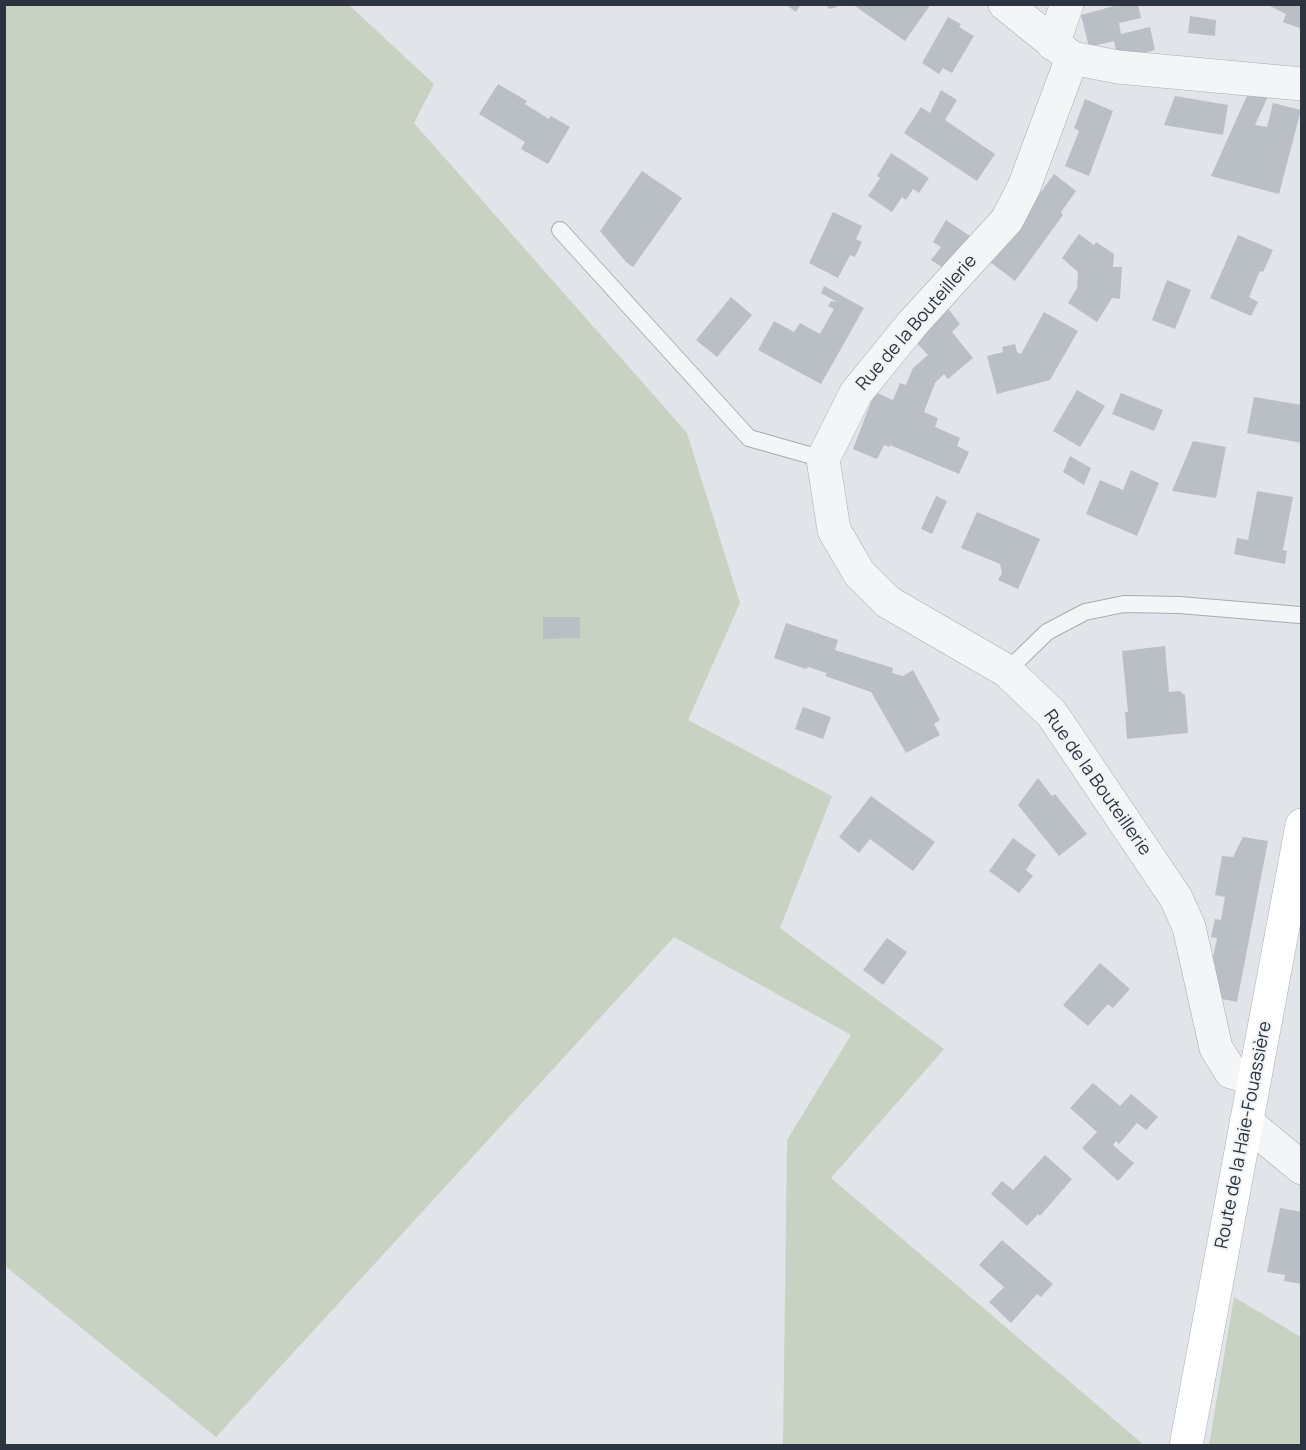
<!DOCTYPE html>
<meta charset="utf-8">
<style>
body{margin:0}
#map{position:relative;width:1306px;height:1450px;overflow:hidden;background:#e1e5e9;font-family:Manrope,sans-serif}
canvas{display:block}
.frame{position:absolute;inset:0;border:6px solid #2b343f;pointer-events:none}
</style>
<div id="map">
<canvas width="1306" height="1450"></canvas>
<div class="frame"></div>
</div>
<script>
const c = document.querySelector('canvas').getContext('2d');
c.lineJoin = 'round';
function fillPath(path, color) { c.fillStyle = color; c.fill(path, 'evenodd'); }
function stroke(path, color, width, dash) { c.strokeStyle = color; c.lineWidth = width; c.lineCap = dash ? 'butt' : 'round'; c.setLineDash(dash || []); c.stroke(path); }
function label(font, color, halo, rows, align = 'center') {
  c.font = font + ' Manrope,sans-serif'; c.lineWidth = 4.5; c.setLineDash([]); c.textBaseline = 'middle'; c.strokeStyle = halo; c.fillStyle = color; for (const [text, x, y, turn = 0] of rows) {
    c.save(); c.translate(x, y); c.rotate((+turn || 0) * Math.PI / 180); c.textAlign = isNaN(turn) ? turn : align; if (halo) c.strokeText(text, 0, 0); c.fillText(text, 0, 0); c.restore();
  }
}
fillPath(new Path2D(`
 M 4,5 L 349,5 L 434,84 L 414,123 L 687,433 L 740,603 L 688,720 L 832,796 L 780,928 L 944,1049 L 831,1178 L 1144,1445 L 783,1445 L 787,1140 L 851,1035 L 674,937 L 216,1437 L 5,1266 Z
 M 1234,1297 L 1301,1337 L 1301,1445 L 1209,1445 Z`), '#c8d2c3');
fillPath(new Path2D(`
 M 785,4 L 801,4 L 796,12 Z
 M 824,4 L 839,4 L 837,7 L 830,9 Z
 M 852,4 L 931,4 L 905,41 Z
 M 1121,4 L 1138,4 L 1141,18 L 1119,23 L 1121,34 L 1150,27 L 1155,50 L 1118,59 L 1114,41 L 1089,47 L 1081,15 Z
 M 1266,4 L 1302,4 L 1302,29 L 1283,22 L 1286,14 Z
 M 1190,16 L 1216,20 L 1215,36 L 1188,33 Z
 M 948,17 L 961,24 L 959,27 L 974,36 L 952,73 L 943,68 L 939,74 L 922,63 Z
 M 498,84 L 527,101 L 525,104 L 549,119 L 551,116 L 570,127 L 548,164 L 521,149 L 525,142 L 479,114 Z
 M 941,90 L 957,100 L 945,120 L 995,154 L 977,181 L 904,133 L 921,107 L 930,113 Z
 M 1249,91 L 1269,94 L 1255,125 L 1267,127 L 1273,103 L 1301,110 L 1279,194 L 1211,176 Z
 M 1175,96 L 1228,105 L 1223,135 L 1164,125 Z
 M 1085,99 L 1113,111 L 1089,176 L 1065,166 L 1079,131 L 1074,128 Z
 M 891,153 L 929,178 L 919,193 L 913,189 L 906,200 L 902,197 L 892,212 L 868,196 L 880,178 L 877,176 Z
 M 642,171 L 682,198 L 633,267 L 626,262 L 600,231 Z
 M 1054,174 L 1076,191 L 1061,212 L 1063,215 L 1015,281 L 990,262 Z
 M 833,212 L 862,226 L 856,239 L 862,242 L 855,257 L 850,255 L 838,278 L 809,263 Z
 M 946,220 L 976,240 L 948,271 L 931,260 L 941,247 L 933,242 Z
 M 1079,234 L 1094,245 L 1096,242 L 1114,254 L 1113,267 L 1122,267 L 1120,299 L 1112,298 L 1097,322 L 1068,303 L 1077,288 L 1078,272 L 1062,258 Z
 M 1238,235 L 1273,250 L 1263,272 L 1260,271 L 1249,297 L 1258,302 L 1251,316 L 1210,298 Z
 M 1167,280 L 1191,290 L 1175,329 L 1152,320 Z
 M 824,286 L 864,308 L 821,384 L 758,350 L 774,321 L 794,332 L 800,323 L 820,334 L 834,309 L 828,306 L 831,301 L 837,302 L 821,293 Z
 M 731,297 L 752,315 L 717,357 L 696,340 Z
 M 946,306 L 960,324 L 952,332 L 973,358 L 948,379 L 944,374 L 935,383 L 924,412 L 938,418 L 935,427 L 960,438 L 957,446 L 969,452 L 959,474 L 890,445 L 889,447 L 884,445 L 877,459 L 853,449 L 871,402 L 877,393 L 893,400 L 900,383 L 906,385 L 913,368 L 928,355 L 913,339 Z
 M 1044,312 L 1078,331 L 1050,380 L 997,394 L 987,356 L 1003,352 L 1002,347 L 1015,344 L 1017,352 L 1021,354 Z
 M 1077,390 L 1105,406 L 1080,447 L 1053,431 Z
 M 1121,393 L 1163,410 L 1154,431 L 1112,414 Z
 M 1254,397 L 1302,405 L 1302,443 L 1247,433 Z
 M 1193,441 L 1226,447 L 1216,498 L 1172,491 Z
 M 1070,456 L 1091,468 L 1084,485 L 1063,472 Z
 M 1131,470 L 1159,483 L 1137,536 L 1086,514 L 1100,480 L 1123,490 Z
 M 1257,491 L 1293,497 L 1283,550 L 1287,551 L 1285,564 L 1234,554 L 1237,538 L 1248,540 Z
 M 936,496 L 947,501 L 932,534 L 921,529 Z
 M 977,512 L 1040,539 L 1018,589 L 998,580 L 1002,573 L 1000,564 L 961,548 Z
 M 543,617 L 580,617 L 580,638 L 543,639 Z
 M 786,623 L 838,640 L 835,650 L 893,668 L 892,673 L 903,676 L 913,670 L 940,720 L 934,724 L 940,735 L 906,753 L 871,692 L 825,676 L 827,673 L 808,667 L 806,669 L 774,658 Z
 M 1165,646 L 1169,692 L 1179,691 L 1185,695 L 1188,733 L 1127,739 L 1125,712 L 1128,712 L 1122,651 Z
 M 803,707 L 831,717 L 823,739 L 795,729 Z
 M 1038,778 L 1052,796 L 1055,794 L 1087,834 L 1059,856 L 1018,805 Z
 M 871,796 L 935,842 L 913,871 L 870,839 L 859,853 L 839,837 Z
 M 1243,837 L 1268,841 L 1237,1002 L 1212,997 L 1210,972 L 1217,938 L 1211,937 L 1215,919 L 1221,920 L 1225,897 L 1215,895 L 1222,856 L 1233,857 Z
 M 1013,838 L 1036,855 L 1026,870 L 1033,876 L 1019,893 L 989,871 Z
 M 887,938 L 907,952 L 883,985 L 863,970 Z
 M 1100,963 L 1130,989 L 1113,1008 L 1108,1004 L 1088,1026 L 1063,1005 Z
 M 1093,1083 L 1120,1106 L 1131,1094 L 1158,1117 L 1146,1130 L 1137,1123 L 1119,1144 L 1116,1141 L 1113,1145 L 1134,1163 L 1118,1181 L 1082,1148 L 1097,1132 L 1070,1108 Z
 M 1045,1155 L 1072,1179 L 1040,1216 L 1038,1214 L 1027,1226 L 991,1194 L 1002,1181 L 1013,1190 Z
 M 1280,1208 L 1302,1212 L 1302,1284 L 1284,1281 L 1285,1275 L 1267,1272 Z
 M 1002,1240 L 1053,1284 L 1041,1297 L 1037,1294 L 1011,1323 L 989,1302 L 1004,1287 L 979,1265 Z`), '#b9bfc5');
const lane = new Path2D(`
 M 560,230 L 749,438 L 823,459
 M 1007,671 L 1047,632 L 1085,612 L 1124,604 L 1179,605 L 1300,615`);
const street = new Path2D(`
 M 1005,4 L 1072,58 L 1118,67 L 1302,84
 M 1053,44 L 1067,4
 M 1072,58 L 1024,187 L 1007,220 L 913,323 L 856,393 L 823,459 L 834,530 L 859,573 L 888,602 L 1007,671 L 1052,714 L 1176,898 L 1189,927 L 1216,1048 L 1231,1072 L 1254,1079
 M 1246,1122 L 1302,1168`);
const secondary = new Path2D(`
 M 1186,1446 L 1302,825`);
stroke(lane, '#a7acb3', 18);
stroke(street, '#a7acb3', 34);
stroke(secondary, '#a7acb3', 34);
stroke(lane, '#f4f5f7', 16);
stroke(street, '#f4f5f7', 33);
stroke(secondary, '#fff', 33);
label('18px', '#2b343f', '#f1f4f6', [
 ["Rue de la Bouteillerie",917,323,-49],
 ["Rue de la Bouteillerie",1097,783,55],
 ["Route de la Haie-Fouassière",1244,1135,-79]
]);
</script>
